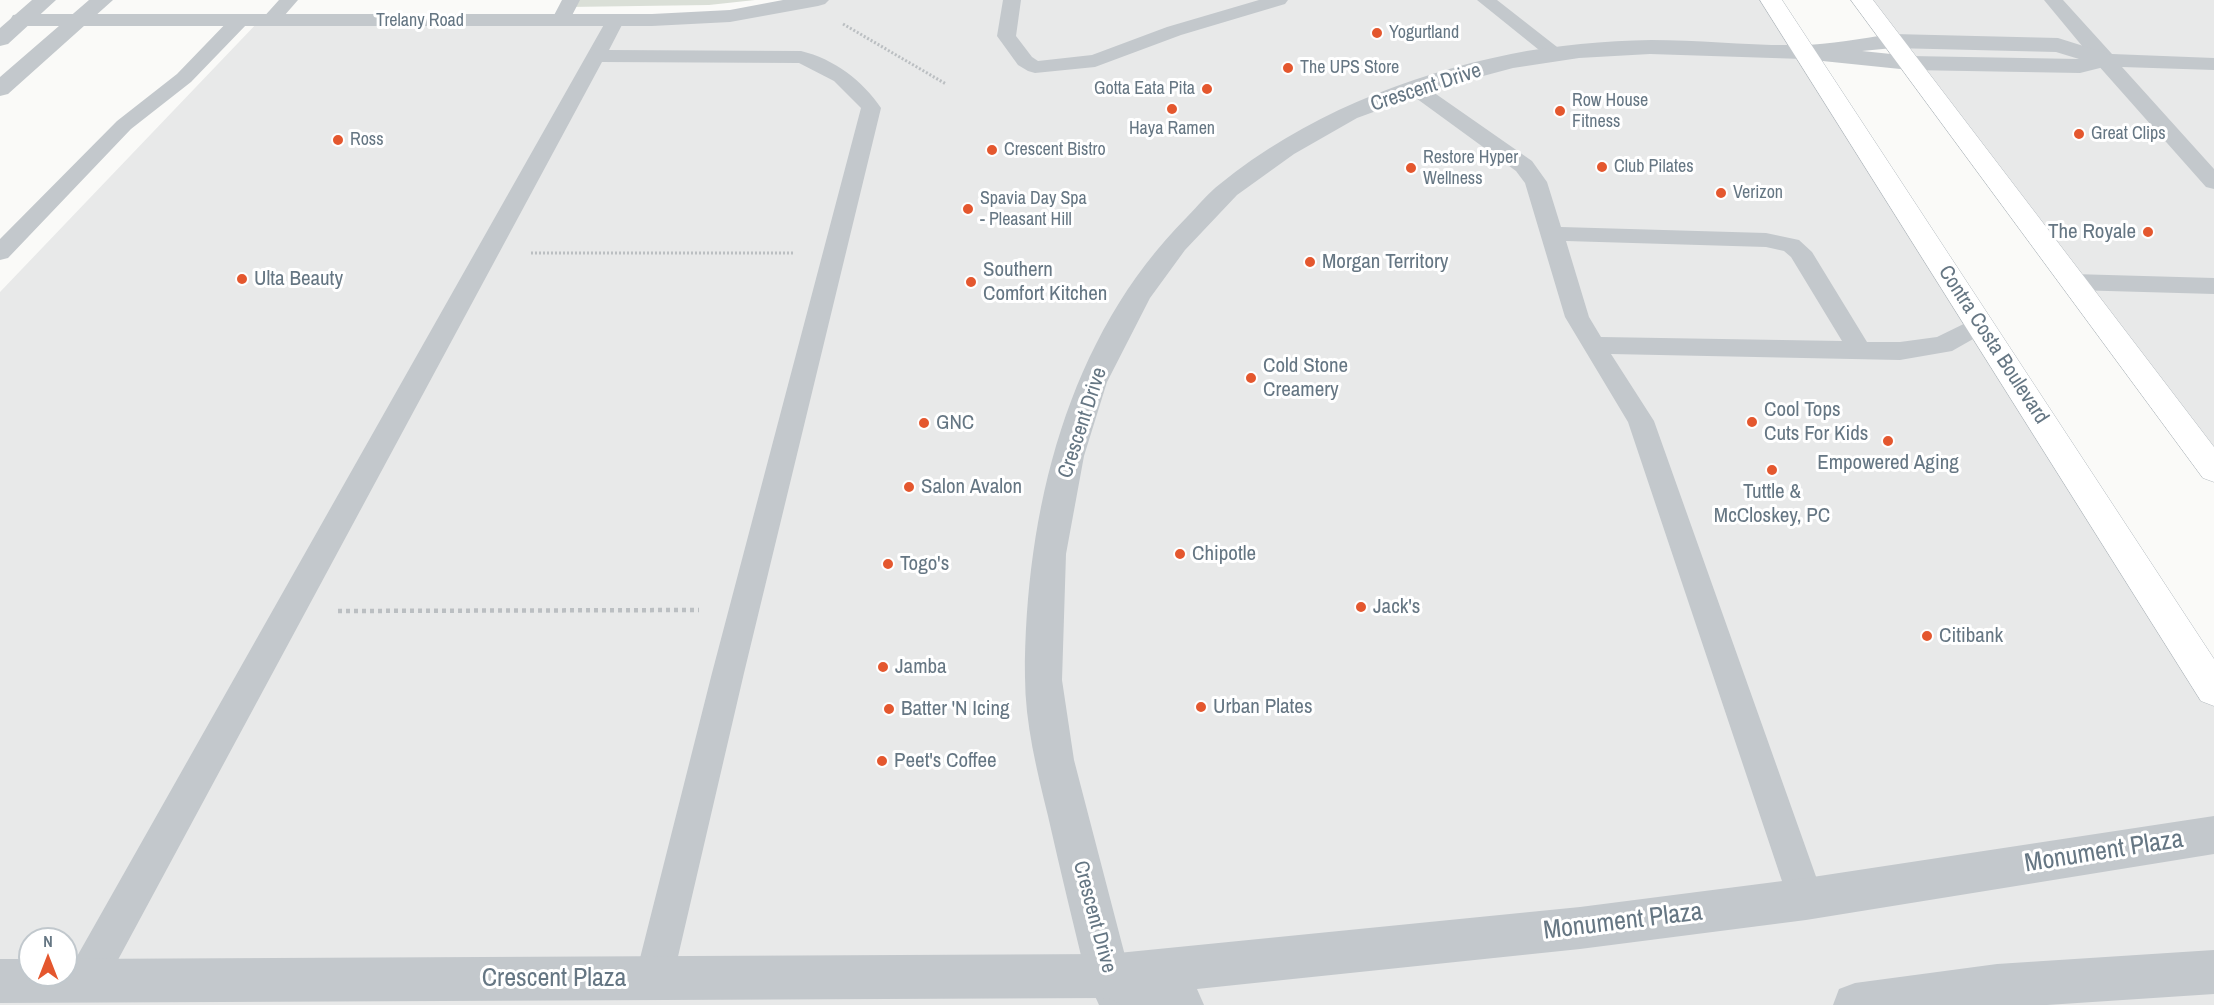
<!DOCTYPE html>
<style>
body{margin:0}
#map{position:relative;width:2214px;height:1005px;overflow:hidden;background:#fafaf8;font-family:"Archivo Narrow",sans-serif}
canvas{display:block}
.north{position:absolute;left:18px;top:927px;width:60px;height:60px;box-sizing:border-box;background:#fff;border:2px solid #c1c8cd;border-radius:50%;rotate:0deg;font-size:16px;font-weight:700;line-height:24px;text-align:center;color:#657683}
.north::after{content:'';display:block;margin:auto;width:21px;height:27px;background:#e4572e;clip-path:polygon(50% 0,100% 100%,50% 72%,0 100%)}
</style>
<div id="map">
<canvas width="2214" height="1005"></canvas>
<div class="north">N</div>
</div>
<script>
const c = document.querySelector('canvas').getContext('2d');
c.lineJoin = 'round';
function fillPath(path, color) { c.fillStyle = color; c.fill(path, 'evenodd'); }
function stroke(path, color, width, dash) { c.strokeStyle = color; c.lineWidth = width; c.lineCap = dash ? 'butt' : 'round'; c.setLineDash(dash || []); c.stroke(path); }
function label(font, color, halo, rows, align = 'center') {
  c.font = font + ' "Archivo Narrow",sans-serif'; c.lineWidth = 6; c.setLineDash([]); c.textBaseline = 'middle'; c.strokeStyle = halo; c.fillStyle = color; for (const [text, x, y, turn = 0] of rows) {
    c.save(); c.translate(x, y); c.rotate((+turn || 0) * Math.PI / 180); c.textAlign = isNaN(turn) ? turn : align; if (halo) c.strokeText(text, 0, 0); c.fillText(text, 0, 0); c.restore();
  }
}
fillPath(new Path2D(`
 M 818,0 L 1771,0 L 2214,690 L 2214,1005 L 0,1005 L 0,292 L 260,20 L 652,20 ZM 30,939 L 66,939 L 66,975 L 30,975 Z
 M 1862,0 L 2214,0 L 2214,470 Z`), '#e8e9e9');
fillPath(new Path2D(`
 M 571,0 L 755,0 L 709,5 L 568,7 Z`), '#dadfd7');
const secondary = new Path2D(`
 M 1760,0 L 1782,0 L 2214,659 L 2214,706 L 2201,701 Z
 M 1851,0 L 1873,0 L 2214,447 L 2214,482 L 2203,478 Z`);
stroke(secondary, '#b3babf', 1);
stroke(new Path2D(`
 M 843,24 L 946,84
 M 531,253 L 794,253`), '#bbbfc2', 3, [2, 2]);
stroke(new Path2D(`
 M 338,611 L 699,610`), '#bbbfc2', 4.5, [4, 4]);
fillPath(new Path2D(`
 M 279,0 L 298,0 L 277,24 L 263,24 L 261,20 Z
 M 562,0 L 580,0 L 567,25 L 553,25 L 551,21 Z
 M 1003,0 L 1021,0 L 1016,36 L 1032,57 L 1038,61 L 1092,55 L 1167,27 L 1259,0 L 1288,0 L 1285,4 L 1181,35 L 1095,67 L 1035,73 L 1028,71 L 1018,65 L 997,36 Z
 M 1477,0 L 1497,0 L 1566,54 L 1563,58 L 1549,58 Z
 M 2044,0 L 2063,0 L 2112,54 L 2214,58 L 2214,70 L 2122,67 L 2214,169 L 2214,189 L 2206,187 L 2097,64 Z
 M 240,14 L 247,16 L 249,20 L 247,24 L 191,82 L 131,129 L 8,258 L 0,260 L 0,239 L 117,121 L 177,74 L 233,16 Z
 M 615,15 L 622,17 L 624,21 L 609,50 L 801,51 C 834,59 862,80 881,108 L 744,673 L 673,978 L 668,992 L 654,997 L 640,992 L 635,978 L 712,673 L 861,108 L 834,81 L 799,63 L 602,62 L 99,995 L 85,1000 L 71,995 L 66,981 L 71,967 L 606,21 L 608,17 Z
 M 1416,83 L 1423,85 L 1532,161 L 1547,182 L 1561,227 L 1766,233 L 1799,240 L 1812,252 L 1867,342 L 1900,342 L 1937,337 L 1980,316 L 1989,318 L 1992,324 L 1989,330 L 1952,351 L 1900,360 L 1611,354 L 1654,421 L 1824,899 L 1819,912 L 1806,917 L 1793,912 L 1788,899 L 1628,422 L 1565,317 L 1525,183 L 1516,171 L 1409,93 L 1406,89 L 1409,85 ZM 1566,241 L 1766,247 L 1784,251 L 1791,257 L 1842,341 L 1601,337 L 1589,317 Z
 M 2073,274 L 2214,278 L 2214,294 L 2073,290 L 2065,287 L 2061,282 L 2065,277 Z`), '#c3c8cc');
fillPath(new Path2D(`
 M 783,0 L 829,0 L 825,4 L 818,6 L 730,22 L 652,26 L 21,26 L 13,25 L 10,20 L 13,15 L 21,14 L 652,14 L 730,10 Z
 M 1893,34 L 2058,38 L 2112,55 L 2115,60 L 2112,65 L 2080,73 L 1910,70 L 1803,59 L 1650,54 L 1579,58 L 1513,68 L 1442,87 L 1357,118 L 1294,154 L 1237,195 L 1185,250 L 1150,298 L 1107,382 L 1084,456 L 1066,554 L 1062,680 L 1074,760 L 1129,971 L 1144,1005 L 1099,1005 L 1086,976 C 1073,923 1060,869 1048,816 C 1037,771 1025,723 1025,677 C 1025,512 1067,337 1187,217 C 1198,206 1208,193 1220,184 C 1302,117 1407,75 1511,54 C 1556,45 1605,41 1651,40 C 1701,40 1750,46 1800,45 C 1830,45 1862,38 1893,34 ZM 1893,48 L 2056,52 L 2079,59 L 1910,56 L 1862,51 Z`), '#c3c8cc');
fillPath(new Path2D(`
 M 32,0 L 56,0 L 8,44 L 0,46 L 0,28 Z
 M 89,0 L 113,0 L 8,94 L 0,96 L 0,77 Z
 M 2214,816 L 2214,854 L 1806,920 L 1580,949 L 1197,989 L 1204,1005 L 1124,1005 L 1107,998 L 0,1003 L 0,959 L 30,959 L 30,975 L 66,975 L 66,959 L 1108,954 L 1580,907 L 1806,878 Z
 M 2214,950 L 2214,994 L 2047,1005 L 1833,1005 L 1839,989 L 1855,983 L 1997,964 Z`), '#c3c8cc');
fillPath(secondary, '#fff');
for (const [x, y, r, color] of [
 [1377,33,6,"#e4572e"],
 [1288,68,6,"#e4572e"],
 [1207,89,6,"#e4572e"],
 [1172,109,6,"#e4572e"],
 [1560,111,6,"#e4572e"],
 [2079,134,6,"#e4572e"],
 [338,140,6,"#e4572e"],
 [992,150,6,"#e4572e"],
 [1602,167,6,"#e4572e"],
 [1411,168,6,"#e4572e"],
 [1721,193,6,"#e4572e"],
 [968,209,6,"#e4572e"],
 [2148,232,6,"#e4572e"],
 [1310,262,6,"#e4572e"],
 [242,279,6,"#e4572e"],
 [971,282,6,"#e4572e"],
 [1251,378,6,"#e4572e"],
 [1752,422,6,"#e4572e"],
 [924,423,6,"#e4572e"],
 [1888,441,6,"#e4572e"],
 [1772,470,6,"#e4572e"],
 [909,487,6,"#e4572e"],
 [1180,554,6,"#e4572e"],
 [888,564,6,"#e4572e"],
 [1361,607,6,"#e4572e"],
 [1927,636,6,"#e4572e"],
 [883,667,6,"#e4572e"],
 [1201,707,6,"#e4572e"],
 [889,709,6,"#e4572e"],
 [882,761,6,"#e4572e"]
]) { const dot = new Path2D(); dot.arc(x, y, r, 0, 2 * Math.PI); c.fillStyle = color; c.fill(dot); stroke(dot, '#fff', 2); }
label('18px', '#657683', '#fff', [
 ["Trelany Road",420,21]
]);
label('18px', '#657683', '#fff', [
 ["Yogurtland",1389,33],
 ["The UPS Store",1300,68],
 ["Gotta Eata Pita",1195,89,"right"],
 ["Row House",1572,101],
 ["Fitness",1572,122],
 ["Haya Ramen",1172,129,"center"],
 ["Great Clips",2091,134],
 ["Ross",350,140],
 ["Crescent Bistro",1004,150],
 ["Restore Hyper",1423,158],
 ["Wellness",1423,179],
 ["Club Pilates",1614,167],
 ["Verizon",1733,193],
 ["Spavia Day Spa",980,199],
 ["- Pleasant Hill",980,220]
], 'left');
label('21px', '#657683', '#fff', [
 ["Crescent Drive",1426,88,-18],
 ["Contra Costa Boulevard",1993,345,57],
 ["Crescent Drive",1083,423,-72],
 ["Crescent Drive",1094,917,75]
]);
label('21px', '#657683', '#fff', [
 ["The Royale",2136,232,"right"],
 ["Morgan Territory",1322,262],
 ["Southern",983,270],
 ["Comfort Kitchen",983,294],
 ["Ulta Beauty",254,279],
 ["Cold Stone",1263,366],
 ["Creamery",1263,390],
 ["Cool Tops",1764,410],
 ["Cuts For Kids",1764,434],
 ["GNC",936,423],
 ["Empowered Aging",1888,463,"center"],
 ["Salon Avalon",921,487],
 ["Tuttle &",1772,492,"center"],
 ["McCloskey, PC",1772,516,"center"],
 ["Chipotle",1192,554],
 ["Togo's",900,564],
 ["Jack's",1373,607],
 ["Citibank",1939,636],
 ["Jamba",895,667],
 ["Urban Plates",1213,707],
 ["Batter 'N Icing",901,709],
 ["Peet's Coffee",894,761]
], 'left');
label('26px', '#657683', '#fff', [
 ["Monument Plaza",2104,852,-9],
 ["Monument Plaza",1623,922,-7],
 ["Crescent Plaza",554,979]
]);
</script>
